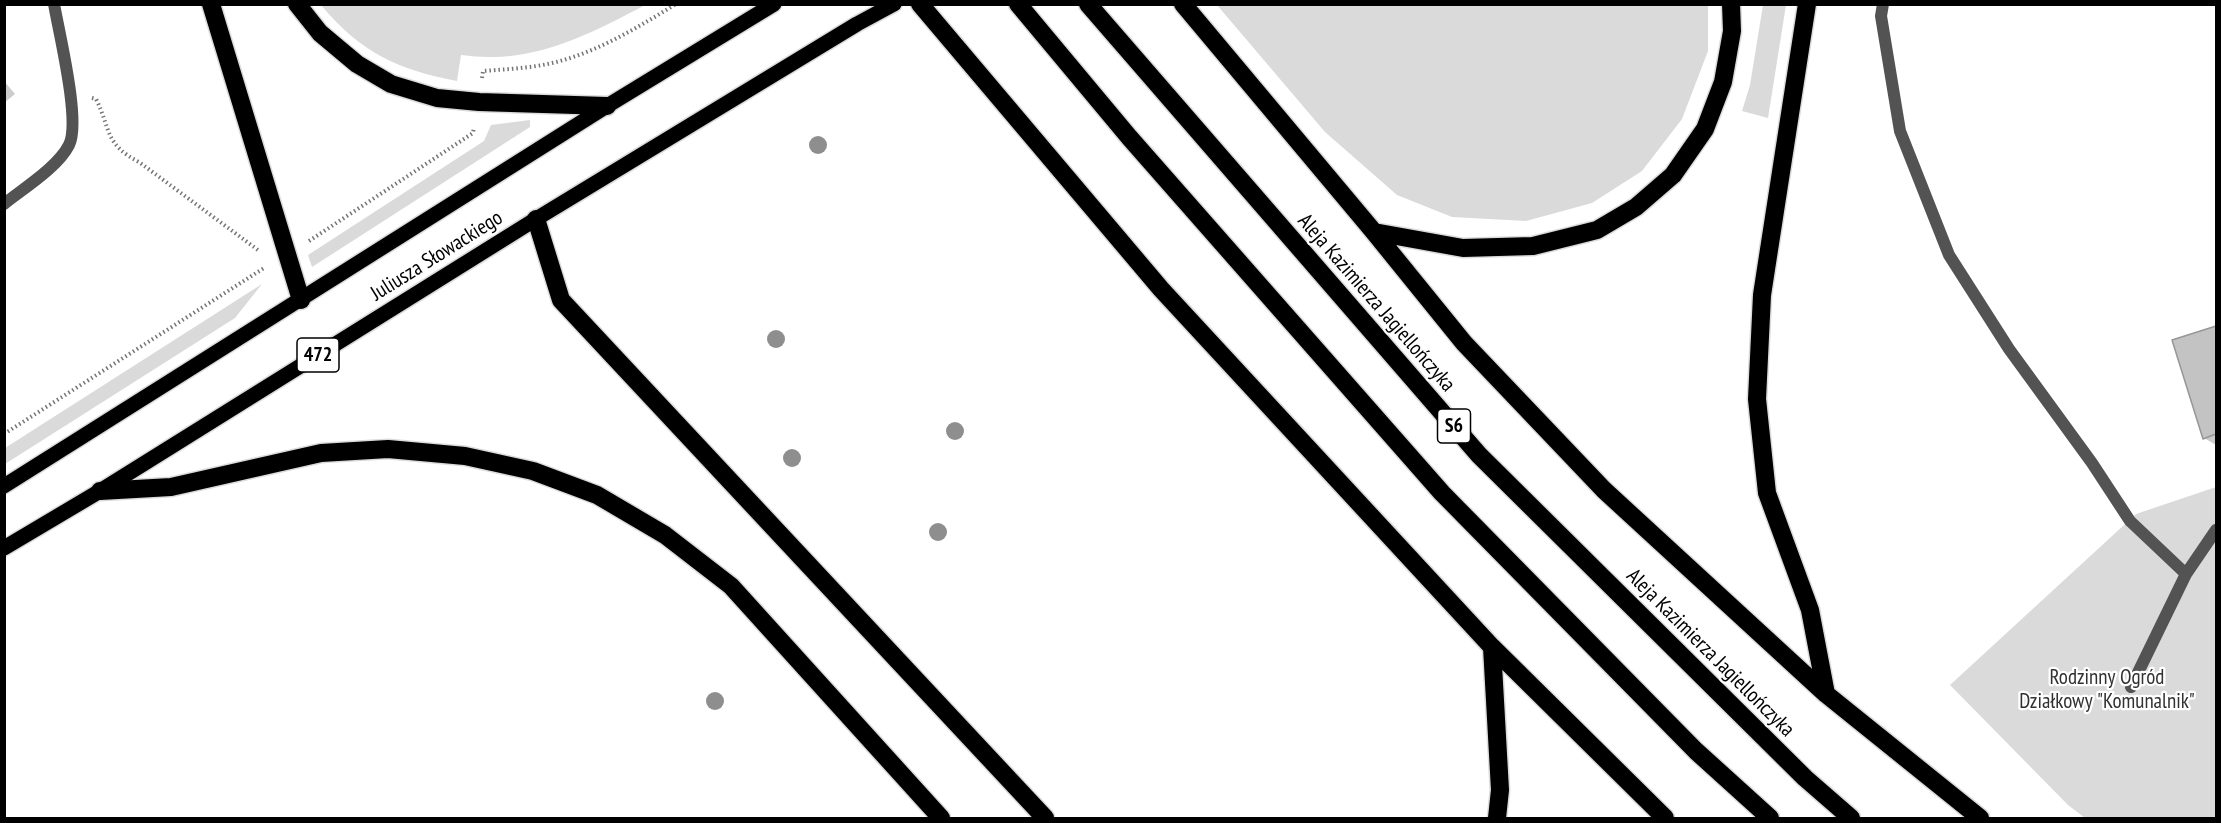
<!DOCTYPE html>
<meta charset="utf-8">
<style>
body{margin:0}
#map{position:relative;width:2221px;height:823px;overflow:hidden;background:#fff;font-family:"PT Sans Narrow",sans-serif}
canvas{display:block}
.frame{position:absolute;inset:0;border:6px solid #000;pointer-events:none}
</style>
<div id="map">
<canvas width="2221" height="823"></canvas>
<div class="frame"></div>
</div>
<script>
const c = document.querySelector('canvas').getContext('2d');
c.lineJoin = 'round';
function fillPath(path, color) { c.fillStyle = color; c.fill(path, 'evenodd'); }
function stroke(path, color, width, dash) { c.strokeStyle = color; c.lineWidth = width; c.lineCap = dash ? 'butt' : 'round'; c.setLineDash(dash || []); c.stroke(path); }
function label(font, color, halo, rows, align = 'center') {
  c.font = font + ' "PT Sans Narrow",sans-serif'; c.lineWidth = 4.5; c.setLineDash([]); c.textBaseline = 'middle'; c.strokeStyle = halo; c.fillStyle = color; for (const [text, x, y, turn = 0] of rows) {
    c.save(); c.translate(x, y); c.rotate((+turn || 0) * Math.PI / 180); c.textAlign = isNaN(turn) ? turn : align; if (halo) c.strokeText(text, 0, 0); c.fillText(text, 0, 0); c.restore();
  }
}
fillPath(new Path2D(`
 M 321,5 L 645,5 C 598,30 545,58 489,57 C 480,57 471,56 461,55 L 457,81 C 398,70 360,52 321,5 Z
 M 1217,5 L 1708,5 L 1708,51 L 1682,119 L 1642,171 L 1592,203 L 1526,221 L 1452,217 L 1397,195 L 1325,132 Z
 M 1763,5 L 1786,5 L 1768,118 L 1742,111 L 1750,85 Z
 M 530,120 L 530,127 L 312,267 L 308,255 L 484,141 L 491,125 Z
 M 262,284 L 235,318 L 5,464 L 5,448 Z
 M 2216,487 L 2216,818 L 2085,818 L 2068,805 L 1950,685 L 2136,514 Z`), '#dadada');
fillPath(new Path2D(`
 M 4,81 L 15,94 L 4,103 Z
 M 2216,328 L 2216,445 L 2204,438 L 2173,341 Z`), '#0003');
const building = new Path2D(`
 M 2216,326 L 2216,434 L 2203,439 L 2172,340 Z`);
fillPath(building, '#c3c3c3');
stroke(building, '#979797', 1.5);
const primary = new Path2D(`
 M 4,486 L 607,106 L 774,4
 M 4,548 L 100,491 L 536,219 L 857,24 L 894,4`);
const motorway = new Path2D(`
 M 211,4 L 301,300
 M 297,4 L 320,33 L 357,64 L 391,84 L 437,98 L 479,102 L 607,106
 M 920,4 L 1161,289 L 1492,647 L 1665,818
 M 1018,4 L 1129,137 L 1442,493 L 1696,751 L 1770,818
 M 1088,4 L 1479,455 L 1805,778 L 1851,818
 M 1183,4 L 1374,232 L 1464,343 L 1604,490 L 1826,694 L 1980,818
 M 1807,4 L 1762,295 L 1757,399 L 1767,493 L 1810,610 L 1826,694
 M 536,219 L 561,300 L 1045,818
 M 1374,232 L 1463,248 L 1533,246 L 1597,230 L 1636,207 L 1673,175 L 1705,129 L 1723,82 L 1732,31 L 1731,4
 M 100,491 L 171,487 L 321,453 L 388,449 L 465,456 L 533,471 L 597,495 L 665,535 L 731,586 L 941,818
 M 1492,647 L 1500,790 L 1497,818`);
stroke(primary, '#dbdbdb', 18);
stroke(motorway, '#dbdbdb', 21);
stroke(new Path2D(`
 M 482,78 L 483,71 C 509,69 535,68 560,61 C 601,50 640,26 676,4
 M 92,98 L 96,99 C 111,129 104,144 139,162 L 258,250
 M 309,241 L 473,133 L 474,127
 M 4,434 L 264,268`), '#757575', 4, [1.5, 3]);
stroke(new Path2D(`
 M 1883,4 L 1881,16 L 1900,131 L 1949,255 L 2009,349 L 2092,463 L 2130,521 L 2186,574 L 2131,687
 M 4,204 C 24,188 58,167 69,145 C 81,122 59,33 54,4
 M 2186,574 L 2216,530`), '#535353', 12);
stroke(primary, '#000', 15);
stroke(motorway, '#000', 18);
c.fillStyle = '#8e8e8e';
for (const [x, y] of [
 [818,145],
 [776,339],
 [955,431],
 [792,458],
 [938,532],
 [715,701]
]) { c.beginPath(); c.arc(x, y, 9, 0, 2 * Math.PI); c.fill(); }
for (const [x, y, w] of [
 [318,355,42],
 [1454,426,33]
]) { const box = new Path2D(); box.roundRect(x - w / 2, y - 17, w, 34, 4.5); c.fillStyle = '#fff'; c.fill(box); stroke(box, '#000', 1.5); }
label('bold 20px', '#000', null, [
 ["472",318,355],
 ["S6",1454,426]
]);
label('21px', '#000', '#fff', [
 ["Juliusza Słowackiego",437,256,-32],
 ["Aleja Kazimierza Jagiellończyka",1376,303,49],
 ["Aleja Kazimierza Jagiellończyka",1710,653,45]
]);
label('21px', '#313131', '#fff', [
 ["Rodzinny Ogród",2107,678],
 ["Działkowy \"Komunalnik\"",2107,702]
]);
</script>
